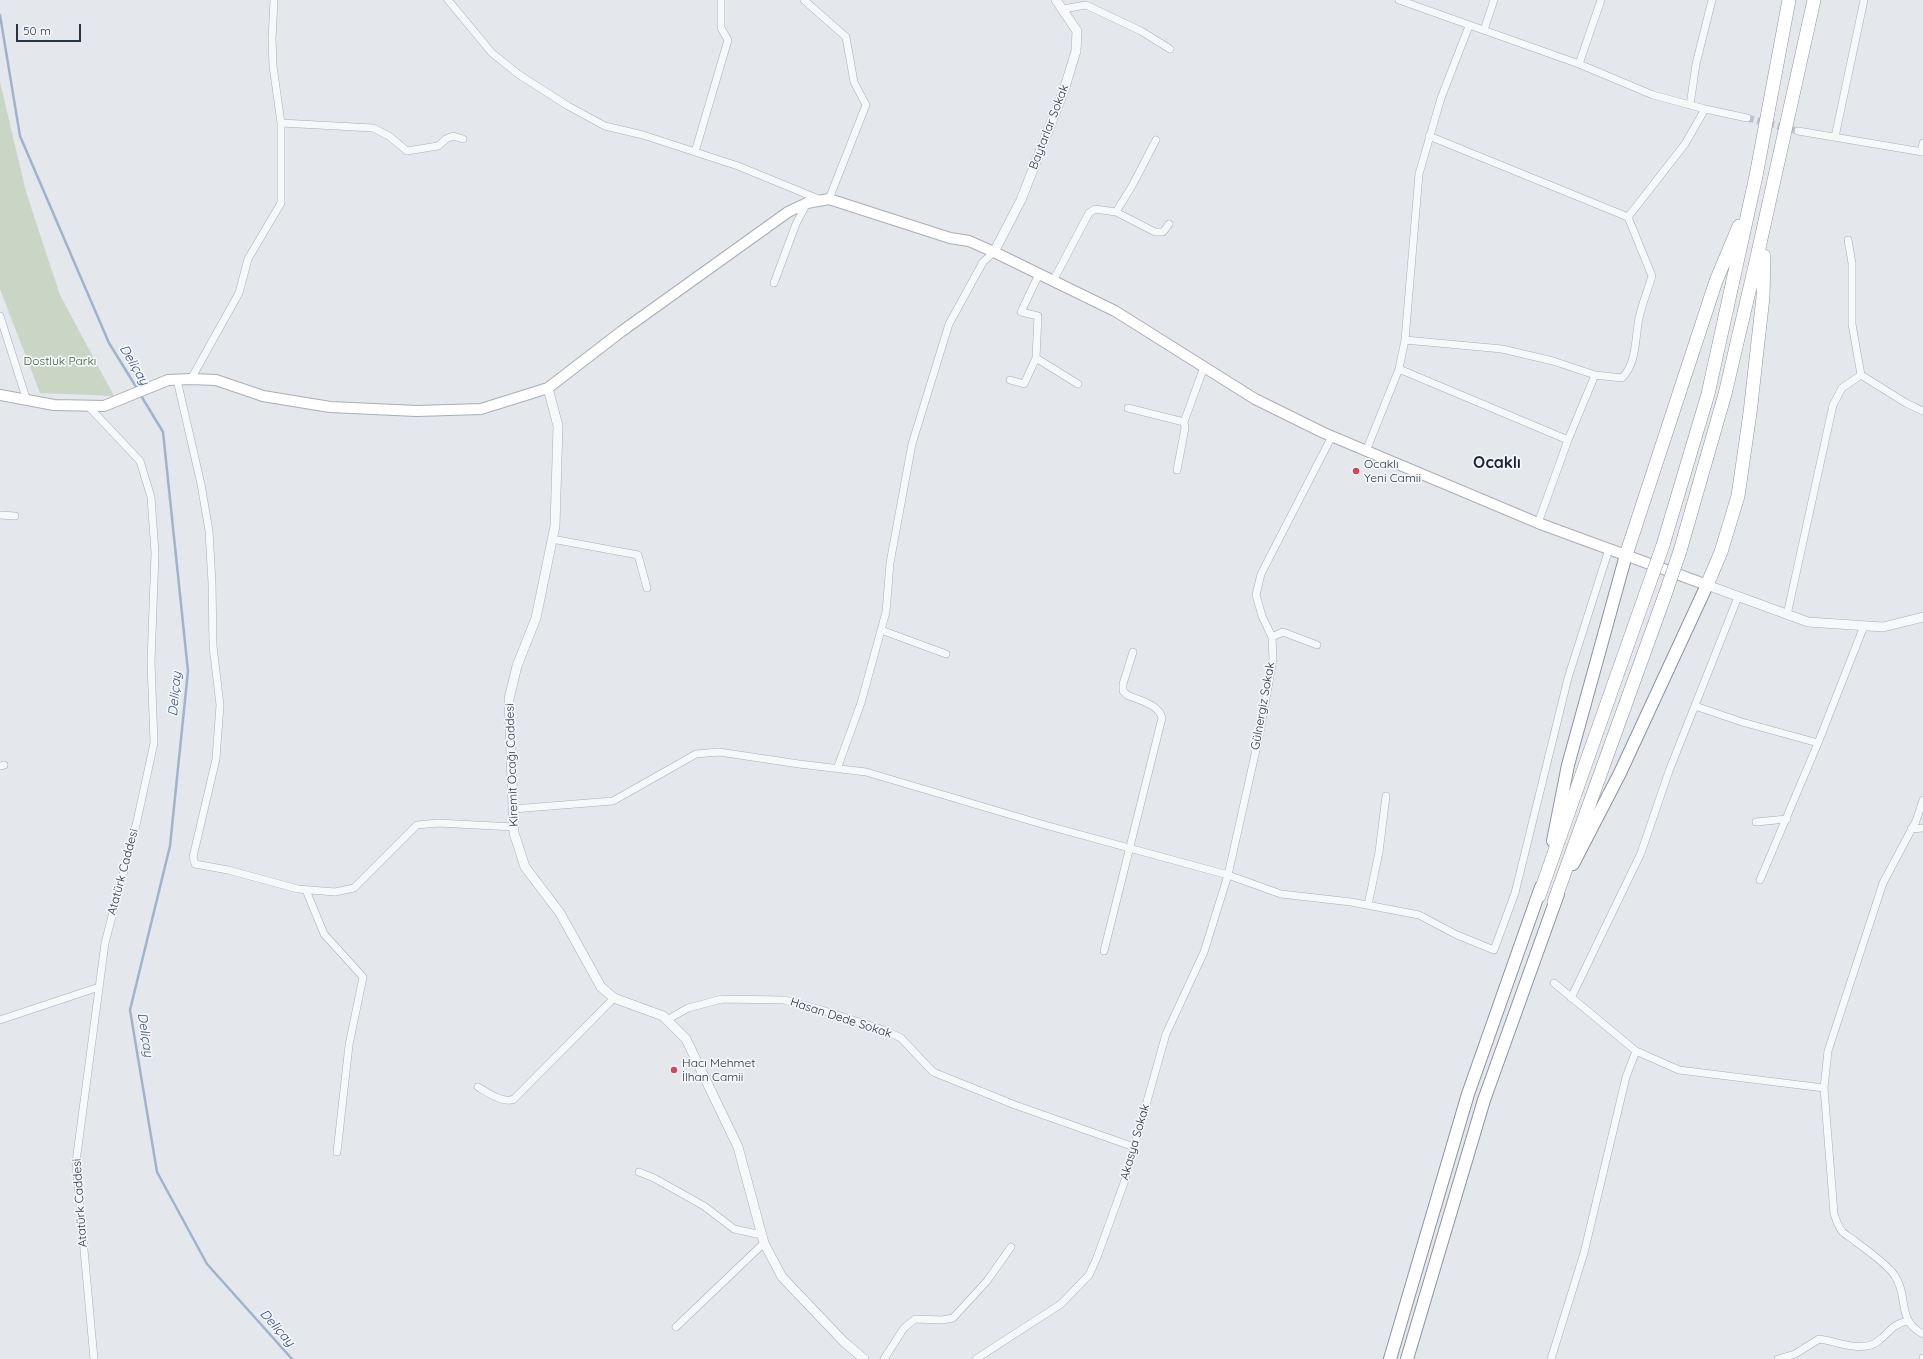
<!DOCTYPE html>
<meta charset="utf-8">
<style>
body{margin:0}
#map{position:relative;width:1923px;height:1359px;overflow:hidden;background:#e4e7ec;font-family:Quicksand,sans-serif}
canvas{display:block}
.scale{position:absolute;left:16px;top:24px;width:65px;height:18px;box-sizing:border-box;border:2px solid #2b3445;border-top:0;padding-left:5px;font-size:12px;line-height:14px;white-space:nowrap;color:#2b3445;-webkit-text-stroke:3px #f4f6f9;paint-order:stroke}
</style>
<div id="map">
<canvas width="1923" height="1359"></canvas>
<div class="scale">50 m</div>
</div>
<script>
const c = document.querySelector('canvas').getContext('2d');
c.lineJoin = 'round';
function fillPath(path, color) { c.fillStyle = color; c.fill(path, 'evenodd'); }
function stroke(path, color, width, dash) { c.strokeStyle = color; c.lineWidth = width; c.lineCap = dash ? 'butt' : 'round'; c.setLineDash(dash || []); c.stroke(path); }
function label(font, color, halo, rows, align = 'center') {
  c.font = font + ' Quicksand,sans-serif'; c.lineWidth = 3.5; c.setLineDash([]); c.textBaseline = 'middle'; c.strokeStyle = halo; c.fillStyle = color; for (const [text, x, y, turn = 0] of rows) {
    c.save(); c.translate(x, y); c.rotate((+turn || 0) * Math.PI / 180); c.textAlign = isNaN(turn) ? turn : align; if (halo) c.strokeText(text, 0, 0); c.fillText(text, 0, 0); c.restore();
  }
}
fillPath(new Path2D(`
 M 0,82 L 26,192 L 60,295 L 114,396 L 40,393 L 0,289 Z`), '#c9d6c5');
stroke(new Path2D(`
 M 0,15 L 20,136 L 109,343 L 138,390
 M 140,394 L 163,432 L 188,671 L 170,846 L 130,1010 L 157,1172 L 207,1264 L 292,1359`), '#9fb4cc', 2.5);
stroke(new Path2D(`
 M 1747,118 L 1798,131`), '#bfc3cb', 7, [7, 3.5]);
const minor = new Path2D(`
 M 448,0 L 492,53 L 518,74 L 568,106 L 605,126 L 643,135 L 738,166 L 821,200
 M 804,0 L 846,37 L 854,82 L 866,105 L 829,199
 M 1399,0 L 1579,64 L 1653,95 L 1705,109 L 1747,118
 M 1063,9 L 1086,5 L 1141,31 L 1170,49
 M 1484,30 L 1494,0
 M 1579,64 L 1601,0
 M 1690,105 L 1696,64 L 1712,0
 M 281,123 L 373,128 L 389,136 L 407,151 L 438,146 L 446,139 L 453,136 L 463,139
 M 1798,131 L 1923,152
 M 1835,137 L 1864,0
 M 695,152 L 728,40 L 721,28 L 721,0
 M 1921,152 L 1923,143
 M 1116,212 L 1132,186 L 1156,140
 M 1628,217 L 1685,144 L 1705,109
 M 1848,240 L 1852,263 L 1852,324 L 1861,375 L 1906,403 L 1923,411
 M 1039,274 L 1021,312 L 1038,316 L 1036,358 L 1078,384
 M 1053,281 L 1089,213 L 1095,209 L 1116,212 L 1155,232 L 1163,232 L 1169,224
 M 774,283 L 796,224 L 807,203
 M 0,316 L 27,401
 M 1405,340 L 1502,349 L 1553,361 L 1595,375 L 1622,378 C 1637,363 1635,338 1639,318 C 1642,304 1648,290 1652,276 L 1628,217 L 1429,136
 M 1399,369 L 1568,440
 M 191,379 L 239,293 L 248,259 L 281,203 L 281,123 L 273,66 L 272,39 L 274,0
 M 177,380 L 201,484 L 209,531 L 212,583 L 213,646 L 220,705 L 216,759 L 193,857 L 195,864 L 228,870 L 298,889 L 335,892 L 354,888 L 417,825 L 438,823 L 514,827
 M 1010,380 L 1024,384 L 1036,358
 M 88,406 L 140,461 L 151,497 L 155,553 L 151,662 L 154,743 L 137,821 L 105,943 L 76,1162 L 94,1359
 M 1128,408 L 1184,422
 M 1366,451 L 1399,369 L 1405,340 L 1419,174 L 1441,98 L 1469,26
 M 1177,470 L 1185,428 L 1184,422 L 1204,367
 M 0,515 L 15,516
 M 1538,523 L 1568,440 L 1595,375
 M 552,539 L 638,555 L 647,588
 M 1787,615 L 1833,405 L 1842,388 L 1861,375
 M 881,630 L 946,654
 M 1272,637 L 1283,632 L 1317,645
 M 1695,706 L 1742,722 L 1818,743
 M 0,766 L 4,765
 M 837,769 L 861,703 L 886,612 L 890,563 L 912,444 L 949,324 L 983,262 L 994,252
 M 1923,800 L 1916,821 L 1883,883 L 1828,1051 L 1824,1088 L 1834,1214 C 1836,1219 1838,1227 1842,1231 C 1845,1235 1852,1238 1856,1242 C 1867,1250 1888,1265 1895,1276 C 1909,1297 1896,1320 1923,1334
 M 513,809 L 613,801 L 696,754 L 719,752 L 799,764 L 866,772 L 1045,825 L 1228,875 L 1281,894 L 1351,902 L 1419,915 L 1457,935 L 1494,950 L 1515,893 L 1568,678 L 1609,549
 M 1756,822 L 1787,819
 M 1911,829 L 1923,828
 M 1760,880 L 1818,743 L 1864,626
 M 306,890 L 324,934 L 363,977 L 349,1045 L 337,1152
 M 1368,905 L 1379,852 L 1386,796
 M 1104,951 L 1162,718 C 1159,704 1138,700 1127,695 L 1123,691 L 1123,684 L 1133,652
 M 1554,983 L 1636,1051 L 1679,1070 L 1824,1088
 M 1571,998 L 1641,853 L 1669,771 L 1738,597
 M 0,1020 L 99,987
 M 667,1020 L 688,1008 L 722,999 L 784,1000 L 822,1010 L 884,1030 L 901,1038 L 933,1072 L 1015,1105 L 1134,1147
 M 478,1087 C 487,1092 503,1104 514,1099 L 614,998
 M 639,1172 L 654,1178 L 704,1206 L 734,1229 L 762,1235
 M 676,1327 L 764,1243
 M 884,1359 L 904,1328 L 915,1319 L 942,1320 L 953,1318 L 987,1281 L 1011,1247
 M 976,1359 L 1061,1304 L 1089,1275 L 1096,1260 L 1124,1183 L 1166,1034 L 1204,952 L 1228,875 L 1260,732 L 1273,659 L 1272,637 L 1262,616 L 1256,595 L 1261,574 L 1332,436
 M 1551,1359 L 1584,1253 L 1626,1077 L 1636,1051
 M 1778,1359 L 1795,1354 L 1819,1339 C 1836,1341 1861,1353 1877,1342 C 1891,1332 1889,1326 1907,1321
 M 1923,1359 L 1923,1358`);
const tertiary = new Path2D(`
 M 994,252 L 1021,200 L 1064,90 L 1076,51 L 1077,31 L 1056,0
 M 548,388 L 558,426 L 555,526 L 536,618 L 517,666 L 509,699 L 514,833 L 525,867 L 560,913 L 601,987 L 614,998 L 663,1016 L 686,1039 L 738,1147 L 764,1243 L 782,1277 L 844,1342 L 864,1359
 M 1707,585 L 1808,622 L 1883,627 L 1923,617`);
const secondary = new Path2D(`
 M 0,395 L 54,405 L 104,406 L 168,380 L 191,379 L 216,380 L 263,396 L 330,407 L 417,411 L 481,409 L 548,388 L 622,331 L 788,212 L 807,203 L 829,199 L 950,238 L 969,241 L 994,252 L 1115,311 L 1255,399 L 1324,433 L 1538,523 L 1707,585`);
const trunk = new Path2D(`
 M 1553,841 L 1568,765 L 1626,555
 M 1573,864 L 1620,773 L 1707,585
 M 1390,1359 L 1468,1094 L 1541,887
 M 1407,1359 L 1484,1100 L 1558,894`);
const motorway = new Path2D(`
 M 1663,545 L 1708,394 L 1756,176 L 1789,0
 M 1680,551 L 1725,394 L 1755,266 L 1814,0
 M 1626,555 L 1716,281 L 1739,226
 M 1707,585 L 1721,552 L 1738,496 L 1750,413 L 1763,297 L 1764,256
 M 1539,896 L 1647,590
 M 1554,902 L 1665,595`);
stroke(minor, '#a9aeb7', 8);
stroke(tertiary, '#a9aeb7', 10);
stroke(secondary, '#a9aeb7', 12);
stroke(trunk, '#8b94a3', 14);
stroke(motorway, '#8b94a3', 14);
stroke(minor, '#f7f8fa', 7);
stroke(tertiary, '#f7f8fa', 9);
stroke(secondary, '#fff', 10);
stroke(trunk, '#fff', 12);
stroke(motorway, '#fff', 13);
const motorwayBridge = new Path2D(`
 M 1647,590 L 1663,545
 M 1665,595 L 1680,551`);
stroke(motorwayBridge, '#8b94a3', 14, []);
stroke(motorwayBridge, '#fff', 13);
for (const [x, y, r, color] of [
 [1356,471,4,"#d1495b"],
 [674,1070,4,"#d1495b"]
]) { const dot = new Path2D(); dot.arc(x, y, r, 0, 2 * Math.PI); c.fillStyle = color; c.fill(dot); stroke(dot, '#f4f6f9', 1.5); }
label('12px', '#2b3445', '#f4f6f9', [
 ["Baytarlar Sokak",1049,127,-69],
 ["Gülnergiz Sokak",1263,706,-80],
 ["Kiremit Ocağı Caddesi",512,765,-92],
 ["Atatürk Caddesi",123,872,-75],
 ["Hasan Dede Sokak",841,1018,18],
 ["Akasya Sokak",1135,1142,-74],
 ["Atatürk Caddesi",80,1203,-94]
]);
label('12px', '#3f6138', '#f4f6f9', [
 ["Dostluk Parkı",60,361]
]);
label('12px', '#2b3445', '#f4f6f9', [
 ["Ocaklı",1364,464],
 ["Yeni Camii",1364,478],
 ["Hacı Mehmet",682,1063],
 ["İlhan Camii",682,1077]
], 'left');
label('italic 13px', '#34527a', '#f4f6f9', [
 ["Deliçay",134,365,59],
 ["Deliçay",175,694,-85],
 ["Deliçay",145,1035,81],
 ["Deliçay",277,1328,48]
]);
label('bold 16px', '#1d2536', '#f4f6f9', [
 ["Ocaklı",1497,463]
]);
</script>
